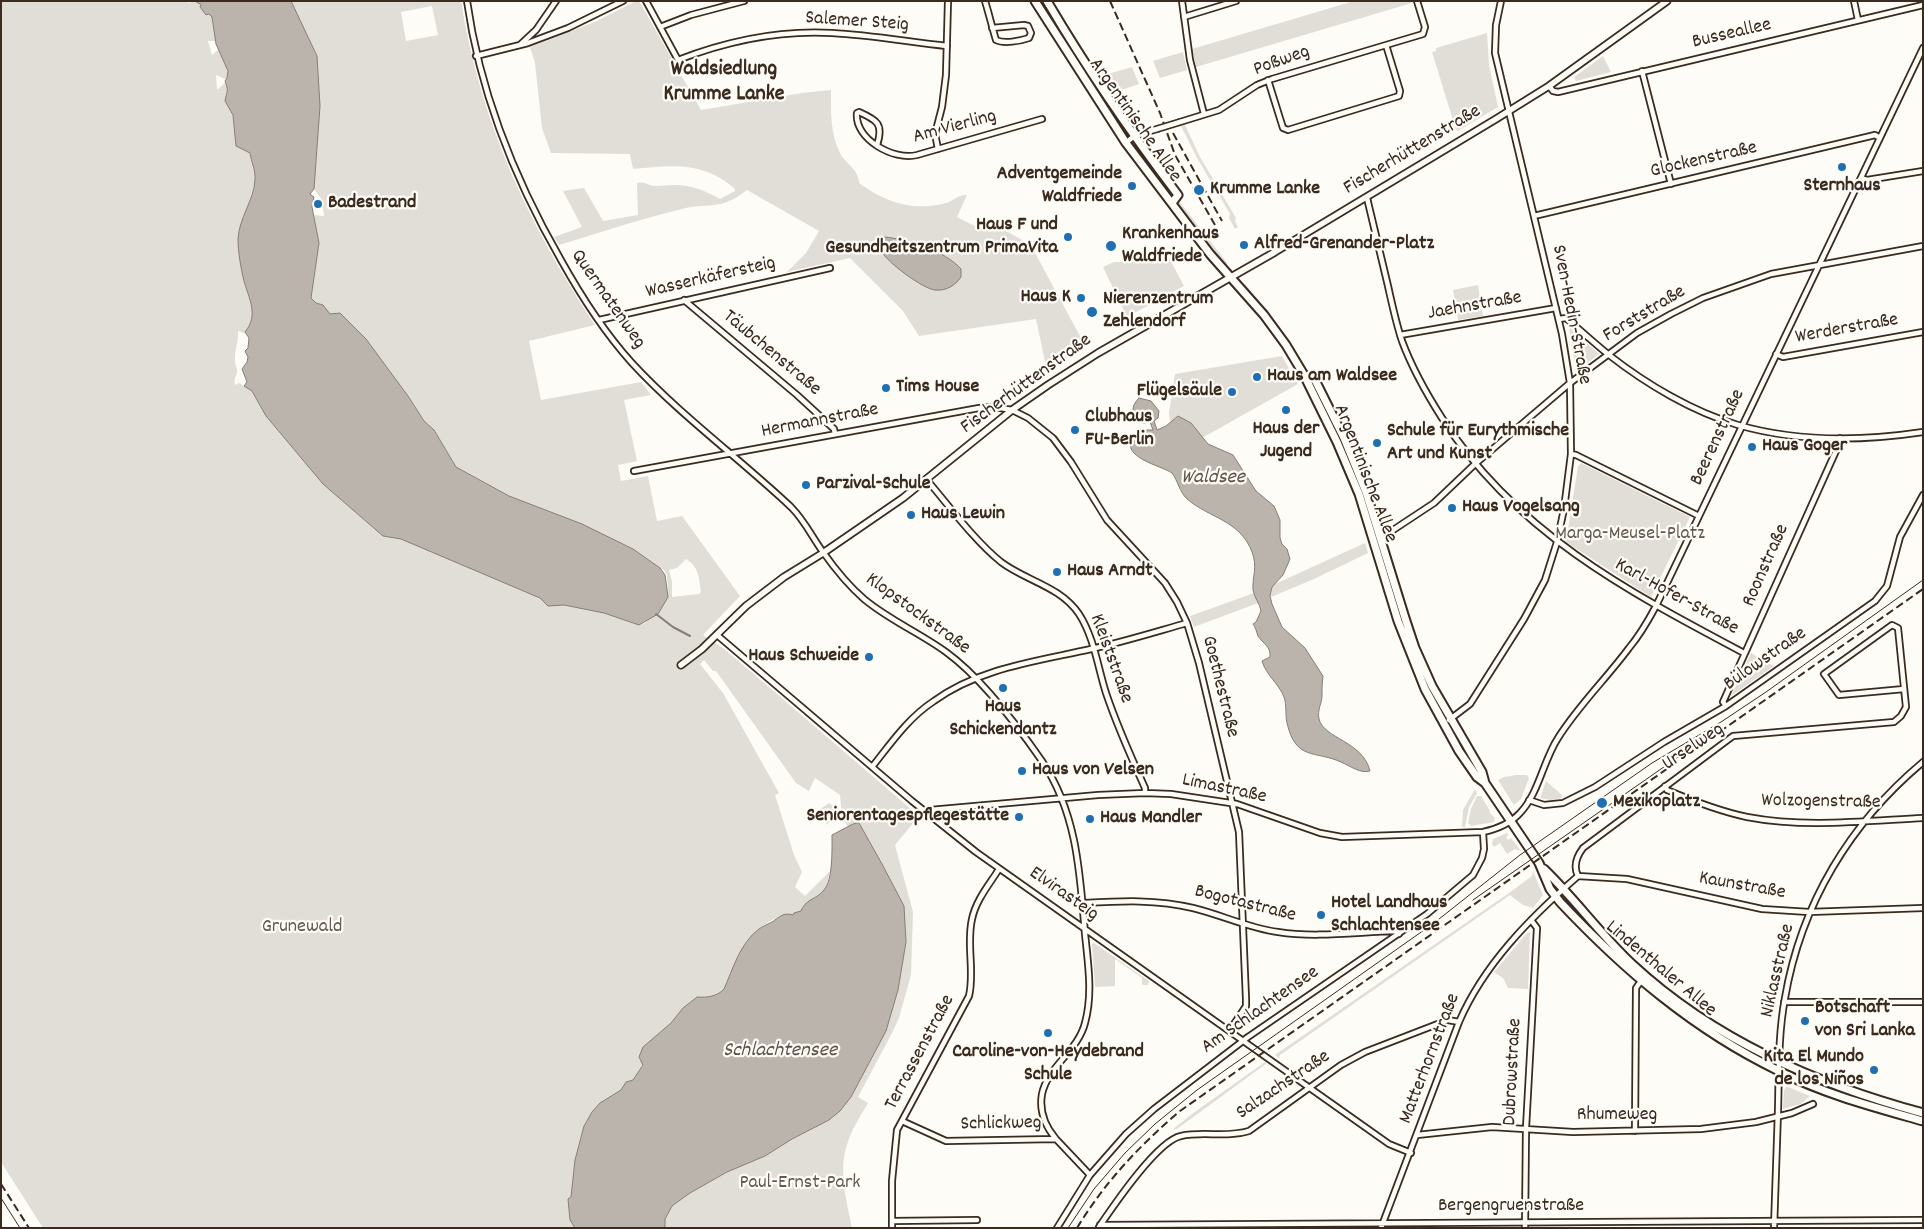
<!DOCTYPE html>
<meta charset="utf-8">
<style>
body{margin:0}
#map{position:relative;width:1924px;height:1229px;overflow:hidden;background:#fdfcf7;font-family:Dekko,sans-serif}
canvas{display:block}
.frame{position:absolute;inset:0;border:2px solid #3b2a1e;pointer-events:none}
</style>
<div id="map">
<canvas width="1924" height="1229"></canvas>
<div class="frame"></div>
</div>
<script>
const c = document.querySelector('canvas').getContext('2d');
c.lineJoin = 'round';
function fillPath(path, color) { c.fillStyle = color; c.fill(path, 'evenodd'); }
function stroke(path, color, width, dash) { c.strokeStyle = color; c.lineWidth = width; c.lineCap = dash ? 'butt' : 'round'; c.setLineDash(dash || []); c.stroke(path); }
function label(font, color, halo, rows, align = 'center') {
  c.font = font + ' Dekko,sans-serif'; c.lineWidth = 4.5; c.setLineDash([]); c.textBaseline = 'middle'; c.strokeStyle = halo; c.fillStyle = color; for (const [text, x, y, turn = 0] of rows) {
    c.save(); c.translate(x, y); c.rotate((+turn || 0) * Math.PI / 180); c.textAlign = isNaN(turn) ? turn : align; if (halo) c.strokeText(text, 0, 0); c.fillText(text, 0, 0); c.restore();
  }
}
fillPath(new Path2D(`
 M 1,1 L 187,1 L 188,3 L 195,1 L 201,5 L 200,7 L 206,15 L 209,14 L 212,17 L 216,41 L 208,41 L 212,55 L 219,49 L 228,71 L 227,78 L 225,79 L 216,75 L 217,90 L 225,83 L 229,87 L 226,96 L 229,109 L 233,115 L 236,146 L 250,153 L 256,179 L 250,199 L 244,280 L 253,308 L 251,325 L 245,332 L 247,334 L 238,331 C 239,342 234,351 235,361 C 235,365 238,369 237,373 C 235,378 234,379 235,385 L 239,383 L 252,391 L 266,416 L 323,484 L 383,536 L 401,538 L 540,598 L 551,605 L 564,605 L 604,613 L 639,625 L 645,623 L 668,597 L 667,575 L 664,570 L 509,496 L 456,467 L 434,430 L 424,421 L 408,396 L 366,339 L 340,313 L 330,314 L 323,305 L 316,303 L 311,298 L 319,243 L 314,215 L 324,216 L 322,200 L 314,189 L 317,56 L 291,1 L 461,1 C 480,121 528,224 595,325 L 529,341 L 541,400 L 641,382 L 651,395 L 624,400 L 637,461 L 618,465 L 621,481 L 648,476 L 657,521 L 682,516 L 740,596 L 703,635 L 723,648 L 742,664 L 919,816 L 895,845 L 913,912 L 911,975 L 899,1018 L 892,1033 L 858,1097 L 868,1103 C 860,1117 851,1130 847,1145 C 838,1171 847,1202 852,1228 L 665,1228 L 665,1219 L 672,1206 L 690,1193 L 727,1172 L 765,1156 L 792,1139 L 829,1120 L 840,1111 L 851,1097 L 860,1079 L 882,864 L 859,824 L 848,827 L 842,817 L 840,795 L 815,778 L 809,791 L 796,783 L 716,671 L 713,671 L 704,660 L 700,664 L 723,693 L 779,793 L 775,795 L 794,855 L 802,872 L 795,887 L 805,896 L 830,871 L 826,889 L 802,906 L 801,911 L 793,915 C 784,913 764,923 758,930 C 743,947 736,976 720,994 L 704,998 L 683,1008 L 671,1023 L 643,1047 L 643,1065 L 633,1080 L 626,1082 L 621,1090 L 600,1103 L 592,1112 L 584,1126 L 575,1160 L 571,1197 L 568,1199 L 570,1220 L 575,1228 L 43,1228 L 1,1162 ZM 432,6 L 438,35 L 406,41 L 401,12 ZM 686,559 C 699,566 699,579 701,592 L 699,594 L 672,597 L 672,582 L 669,570 L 677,568 Z
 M 636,1 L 639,1 L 701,110 L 802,93 L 831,90 C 831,112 830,133 840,153 C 845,163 860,171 859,183 C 885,202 913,212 946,203 C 953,201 959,194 967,195 L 957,217 L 981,229 L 992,228 L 1006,231 L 1024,241 L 1034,251 L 1081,338 L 1094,341 L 1047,371 L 1036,319 L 919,336 L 903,311 L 850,258 L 787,272 L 806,253 L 819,231 L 747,190 C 721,211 710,202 682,209 C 640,219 599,233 559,245 L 554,237 L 582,227 L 563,191 L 584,188 L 603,221 L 638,215 L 637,183 C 645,181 648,186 655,186 C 662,186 669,185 675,185 C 691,185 706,191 720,199 L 735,191 L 735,189 C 704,161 672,165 633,169 L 630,154 L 551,153 L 542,128 L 535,63 L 530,47 L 597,21 ZM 884,237 C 908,239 945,251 961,269 L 961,277 L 954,285 L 942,290 L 917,280 L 903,271 Z
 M 1039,1 L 1044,1 L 1085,69 L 1127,132 L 1124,135 Z
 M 1354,1 L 1412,1 L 1412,3 L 1196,67 L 1192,49 Z
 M 1487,33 L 1489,65 L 1498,107 L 1458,131 L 1456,130 L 1432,52 L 1436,51 L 1436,48 Z
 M 1183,52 L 1187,70 L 1160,78 L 1153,61 Z
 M 1603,56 L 1611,72 L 1576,81 L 1574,77 Z
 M 1132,67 L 1139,84 L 1112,93 L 1101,76 Z
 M 1185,125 L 1200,157 L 1236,218 L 1235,221 L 1238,227 L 1235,229 L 1229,218 L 1230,214 L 1196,156 L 1181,126 Z
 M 1136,144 L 1174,196 L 1172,198 L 1132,146 Z
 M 1179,201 L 1228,264 L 1224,266 L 1176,203 Z
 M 1164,248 L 1184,286 L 1127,317 L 1103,267 L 1114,262 L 1144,262 Z
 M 1245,284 C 1299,350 1340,423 1367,504 C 1380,542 1388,583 1402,620 C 1414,651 1429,680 1443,710 L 1440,711 L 1428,687 L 1401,620 L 1366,504 L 1337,432 L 1308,375 L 1242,285 Z
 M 1478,285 L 1483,316 L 1458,320 L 1453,290 Z
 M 1569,327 L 1599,354 L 1576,372 Z
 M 1282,356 L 1298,384 L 1202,438 L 1191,423 L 1178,416 L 1170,422 L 1169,413 L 1175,374 Z
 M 1581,463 L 1690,517 L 1651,597 L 1566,542 L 1578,466 Z
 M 1365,543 L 1368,553 L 1314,579 L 1271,597 L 1272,587 L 1275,584 Z
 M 1254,593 L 1258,603 L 1194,627 L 1190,616 Z
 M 1751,653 L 1774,666 L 1731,696 Z
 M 1516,775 L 1527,775 L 1529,778 L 1521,799 L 1514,805 L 1498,780 L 1504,777 Z
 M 1546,781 L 1562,795 L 1562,798 L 1551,800 L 1540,798 Z
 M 1475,789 L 1477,793 L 1469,807 L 1465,827 L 1462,827 L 1463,810 Z
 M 1477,796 L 1481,796 L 1490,811 L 1489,812 L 1495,818 L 1494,822 L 1471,826 L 1468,823 L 1471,809 Z
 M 829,803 L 838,809 L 827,825 L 820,809 Z
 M 1507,833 L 1509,835 L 1506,837 L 1508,840 L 1511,838 L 1521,851 L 1515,849 L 1507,854 L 1500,843 L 1494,847 L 1492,844 L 1493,839 Z
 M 1533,871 L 1543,895 L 1533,908 L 1523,905 L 1510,895 L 1280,1055 L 1279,1058 L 1275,1055 L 1509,893 L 1532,876 Z
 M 1567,899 L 1602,938 L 1652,984 L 1768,1060 L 1768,1063 L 1723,1038 L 1623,962 L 1563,902 Z
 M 1530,932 L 1528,989 L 1508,988 L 1503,978 L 1494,972 L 1527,933 Z
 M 1094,943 L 1149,981 L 1148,985 L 1142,985 L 1142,978 L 1115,959 L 1115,986 L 1095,987 L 1092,944 Z
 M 1265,1062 L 1267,1063 L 1177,1129 L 1173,1129 L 1196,1111 Z
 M 1786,1087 L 1788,1087 L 1810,1096 L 1801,1104 L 1783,1109 L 1784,1090 Z`), '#e1ded7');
const water = new Path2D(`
 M 195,1 L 291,1 L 317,56 L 320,106 L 314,189 L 310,194 L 314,197 L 312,207 L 319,243 L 311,298 L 316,303 L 323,305 L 330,314 L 340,313 L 366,339 L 408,396 L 424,421 L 434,430 L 456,467 L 509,496 L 582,524 L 633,549 L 660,568 L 665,575 L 668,597 L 658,614 L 639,625 L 604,613 L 564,605 L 548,606 L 540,598 L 401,539 L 383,536 L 323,484 L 266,416 L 252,391 L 244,386 L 247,382 L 242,369 L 247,362 L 248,357 L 245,351 L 248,348 L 249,338 L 245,332 C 259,315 249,299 244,281 C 241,269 238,252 238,239 C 239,218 254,200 255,180 C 256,171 251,161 250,153 L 236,146 L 233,115 L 225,101 C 227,90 229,92 225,81 L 227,78 L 228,71 L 216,44 L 212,17 L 209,14 L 206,15 L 200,7 L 201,5 Z
 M 884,237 C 908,239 945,251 961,269 L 961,277 C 955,286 946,291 935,290 C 923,289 887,262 882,252 C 880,248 880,244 880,240 Z
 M 1139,398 L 1151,401 L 1159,411 L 1158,418 L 1154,421 L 1157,430 L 1166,426 L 1178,416 L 1191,423 L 1208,444 L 1233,455 L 1256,491 L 1274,506 L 1280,520 L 1280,538 L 1282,544 L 1287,549 L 1290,559 L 1283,575 L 1272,587 L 1270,596 L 1272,604 L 1282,627 L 1305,648 L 1323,676 C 1322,683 1322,689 1322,696 C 1322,703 1317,710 1319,719 C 1324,739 1363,741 1370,771 C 1361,774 1350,766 1341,762 C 1314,750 1296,761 1287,723 C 1285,715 1287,705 1284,697 C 1279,684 1266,675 1262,661 L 1270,657 C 1271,646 1263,644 1258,636 C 1256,631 1256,628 1253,624 L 1256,622 L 1261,611 C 1260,604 1254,597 1253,590 C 1252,576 1258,568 1252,552 C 1240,520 1209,518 1187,499 C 1179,491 1178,481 1172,473 C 1160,465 1121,458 1132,437 C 1137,429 1145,430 1153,430 L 1150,422 L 1143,423 L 1134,420 C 1132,410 1132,405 1139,398 Z
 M 859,823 L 882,864 L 904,906 L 906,942 L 898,990 L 886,1031 L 851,1097 L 840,1111 L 829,1120 L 792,1139 L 765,1156 L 727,1172 L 690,1193 L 672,1206 L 665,1219 L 665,1228 L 575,1228 L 570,1220 L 568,1199 L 571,1197 L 575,1160 L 584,1126 L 592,1112 L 600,1103 L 621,1090 L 626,1082 L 633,1080 L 643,1065 L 639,1057 L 643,1047 L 671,1023 L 683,1008 L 697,997 C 707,998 718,996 724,989 C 733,969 740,943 759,929 C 763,926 768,924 772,922 C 780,917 783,912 793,915 L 794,913 L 801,911 C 804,900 817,899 824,890 C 833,880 832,849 832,835 L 853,824 Z`);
fillPath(water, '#bbb4ad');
stroke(water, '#887d74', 1);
stroke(new Path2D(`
 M 656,614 L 673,627 L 690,636`), '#887d74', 2);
const minor = new Path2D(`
 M 467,1 C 480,93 515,180 561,260 C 581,296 604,332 632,363 C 680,415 739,458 791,507 C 805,521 812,537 823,552 C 835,569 849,586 864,599 C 889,620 920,633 946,652 C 982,678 1017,725 1042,761 C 1077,813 1080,873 1085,934 C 1088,963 1093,994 1085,1023 C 1078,1051 1048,1066 1042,1094 C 1039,1111 1045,1126 1056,1139
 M 646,1 L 678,60 C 727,41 779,30 832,33 C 871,35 909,42 947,46
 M 985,1 C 989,14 992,27 996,40 C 1004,44 1020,41 1029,38 L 1031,33 L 1028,26 L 1024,25 L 992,28
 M 1182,1 L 1190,60 L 1204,114
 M 1854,1 L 1858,20
 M 1184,17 L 1236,1
 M 660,27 L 691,15 L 744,1
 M 521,44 L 536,30 L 556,1
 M 476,56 L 528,43 L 568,28 L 623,1
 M 1642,71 L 1671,184
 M 1268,80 L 1283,128 L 1288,130 L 1399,96 L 1400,91 L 1386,45
 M 1549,86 L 1553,91 L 1558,92 L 1923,5
 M 1180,122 L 1219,110 L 1257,85 L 1272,79 L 1423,34 L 1425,27 L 1417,1
 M 1126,143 L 1134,136 L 1157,129
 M 877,145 C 884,124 877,120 859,112 L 857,113 C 854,139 894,161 917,155 L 1042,119
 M 938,149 L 935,134 L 942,107 L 946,75 L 948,1
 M 1861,178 L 1867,180 L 1923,171
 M 1367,198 C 1374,227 1381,256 1388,286 C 1392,304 1396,323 1402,341 C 1412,368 1426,393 1442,418 C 1515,532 1627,591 1744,653
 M 1534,216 L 1875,135 L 1880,138
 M 684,300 L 797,395 L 834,429 L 835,434
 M 1559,319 L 1566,318 C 1580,330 1594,343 1609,355 C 1646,384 1693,412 1738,425 C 1797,442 1863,441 1923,432
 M 599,320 L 830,268
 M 1400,335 L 1556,308
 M 1776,354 L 1783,357 L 1923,332
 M 1571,454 L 1576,455 L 1699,516
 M 634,471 L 979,408 L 995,407 L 1012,410 L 1028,418 L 1053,438 L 1071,462 L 1107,520 L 1165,583 L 1177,602 L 1187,623 L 1199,663 L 1239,832 L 1246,999 L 1246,1006 L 1230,1030
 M 927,480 C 950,507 974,540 1001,562 C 1026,581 1060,586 1079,614 C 1094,637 1098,668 1106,693 C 1117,726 1131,757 1145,788 L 1145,793
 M 1381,538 L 1434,503 L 1475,464 L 1570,383 L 1637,333 L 1671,314 L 1703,298 L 1771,274 L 1923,246
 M 717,635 L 912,801 L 976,852 L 1389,1144 L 1411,1153
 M 1726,706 L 1723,702 L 1840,442 L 1840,438
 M 1449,720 L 1470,704 L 1524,619 L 1545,580 L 1557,542 L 1564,509 L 1571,454 L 1570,383 L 1562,334 L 1495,53 L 1496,25 L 1501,1
 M 872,767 C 891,743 908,718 934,701 C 979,668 1038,661 1091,649 C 1123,642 1155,632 1187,623
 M 1665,786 L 1667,790 C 1693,801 1719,811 1747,817 C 1804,828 1865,821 1923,818
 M 1529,800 L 1544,805 L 1563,803 L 1595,787 L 1664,742 L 1726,706 L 1875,601 L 1887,586 L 1900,537 L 1923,495
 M 927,814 L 930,810 L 1098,795 L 1145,793 L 1171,794 L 1237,804 L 1320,833 L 1342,837 L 1483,832 C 1497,829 1510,824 1520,813 C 1539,793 1543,761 1558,738 C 1578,706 1606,679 1629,648 C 1640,635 1648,621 1656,606 L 1923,48
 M 1578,876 C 1573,866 1577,856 1583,848 L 1733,736 L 1894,722 L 1901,716 L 1906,707 L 1898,628 L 1892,625 L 1824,674 L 1839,695 L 1904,689
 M 1083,903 C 1121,901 1157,899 1193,908 C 1222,915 1248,928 1278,932 C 1316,938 1357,932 1396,931 L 1399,934
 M 1784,1002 L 1923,1002
 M 902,1121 L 946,1141 L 1056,1139 L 1090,1175
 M 1635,1131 L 1636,988 L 1641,981
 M 1417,1135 L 1492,1127 L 1573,1132 L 1701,1129 L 1756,1122 L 1792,1113 L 1813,1104
 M 892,1221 L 977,1220
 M 1100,1225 L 1923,1220
 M 1099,1227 C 1114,1205 1157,1141 1181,1136 C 1203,1131 1227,1138 1249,1131 L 1341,1065 L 1365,1052 L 1448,1020 L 1459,1022
 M 892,1228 L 892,1181 L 897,1130 L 969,996 C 975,971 966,945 972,919 C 976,900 989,885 999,869
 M 1057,1228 L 1090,1175 L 1126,1134 L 1154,1109 L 1248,1037 L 1427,914 L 1473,875 L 1482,858 L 1484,849 L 1483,832
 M 1381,1228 L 1459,1022 C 1484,964 1531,917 1578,876 L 1627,879 L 1762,909 L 1809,912 L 1923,908
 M 1525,1228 L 1526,1128 L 1537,928 L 1531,920
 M 1774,1228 C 1775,1189 1777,1150 1778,1111 C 1779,1073 1778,1035 1785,998 C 1801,904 1850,823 1923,762`);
const tertiary = new Path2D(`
 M 681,665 L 702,649 L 746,606 L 784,577 L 823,553 L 903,498 L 1012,410 L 1048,385 L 1098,353 L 1275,252 L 1496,119 L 1549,86 L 1667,1`);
const secondary = new Path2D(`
 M 1035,1 L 1126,143 L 1210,254 L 1264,315 L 1286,345 L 1304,375 L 1337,442 L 1359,494 L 1398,621 L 1425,689 L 1459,751 L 1477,777 L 1485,783
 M 1047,1 C 1087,69 1131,133 1178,195 L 1172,203
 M 1304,375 L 1314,378 L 1344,438 L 1366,492 L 1405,618 L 1415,648 L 1432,686 L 1482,772 L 1485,783 L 1539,863 L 1550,889 L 1560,902 C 1624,970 1694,1030 1779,1071 C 1824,1094 1874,1107 1923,1121
 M 1544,869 C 1575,899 1600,934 1632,964 C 1714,1040 1816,1084 1923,1113`);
stroke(minor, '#3b2a1e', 8);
stroke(tertiary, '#3b2a1e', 9);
stroke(secondary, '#3b2a1e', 11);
stroke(minor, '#fdfcf7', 4.5);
stroke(tertiary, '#fdfcf7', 5.5);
stroke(secondary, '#fdfcf7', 7);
stroke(new Path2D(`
 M 1473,900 L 1694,746
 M 1,1198 L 20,1228
 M 1068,1228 L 1094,1189 L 1125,1153 L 1155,1124 L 1197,1090 L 1434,923 L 1520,855 L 1652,763 L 1721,722 L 1766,692 L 1923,580`), '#3b2a1e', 1);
stroke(new Path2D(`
 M 1110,1 L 1160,113 L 1175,155 L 1215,225
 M 1173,133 L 1222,221
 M 1,1184 L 29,1228
 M 1077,1228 C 1105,1182 1139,1146 1180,1111 L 1923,589`), '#3b2a1e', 2, [8, 4]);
const minorBridge = new Path2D(`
 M 1157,129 L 1180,122`);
stroke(minorBridge, '#3b2a1e', 8, []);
stroke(minorBridge, '#fdfcf7', 4.5);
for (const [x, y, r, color] of [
 [1842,167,5,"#1f6fb2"],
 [1132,186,5,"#1f6fb2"],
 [1199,190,6,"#1f6fb2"],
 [318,204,5,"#1f6fb2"],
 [1068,237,5,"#1f6fb2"],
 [1244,245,5,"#1f6fb2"],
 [1111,246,6,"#1f6fb2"],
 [1081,298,5,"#1f6fb2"],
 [1092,312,6,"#1f6fb2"],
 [1257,377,5,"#1f6fb2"],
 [886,388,5,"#1f6fb2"],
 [1232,392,5,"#1f6fb2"],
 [1286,410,5,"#1f6fb2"],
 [1075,430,5,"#1f6fb2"],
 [1377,443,5,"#1f6fb2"],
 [1752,447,5,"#1f6fb2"],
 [806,485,5,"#1f6fb2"],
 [1452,508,5,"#1f6fb2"],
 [911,515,5,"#1f6fb2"],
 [1057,572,5,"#1f6fb2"],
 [869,657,5,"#1f6fb2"],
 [1003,688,5,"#1f6fb2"],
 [1022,771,5,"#1f6fb2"],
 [1602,803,6,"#1f6fb2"],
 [1019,817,5,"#1f6fb2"],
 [1090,819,5,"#1f6fb2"],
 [1321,915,5,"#1f6fb2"],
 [1805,1021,5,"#1f6fb2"],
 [1048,1033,5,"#1f6fb2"],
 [1874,1070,5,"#1f6fb2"]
]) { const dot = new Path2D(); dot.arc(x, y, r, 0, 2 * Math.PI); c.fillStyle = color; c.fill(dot); stroke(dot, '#fdfcf7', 2); }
label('20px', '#3b2a1e', '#fdfcf7', [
 ["Salemer Steig",857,23,4],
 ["Busseallee",1732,35,-13],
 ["Poßweg",1282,62,-20],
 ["Argentinische Allee",1134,121,55],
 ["Am Vierling",955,128,-15],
 ["Fischerhüttenstraße",1413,151,-31],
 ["Glockenstraße",1704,161,-13],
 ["Wasserkäfersteig",711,279,-13],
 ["Quermatenweg",607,300,55],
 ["Jaehnstraße",1475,307,-10],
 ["Sven-Hedin-Straße",1570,315,79],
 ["Forststraße",1645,315,-31],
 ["Werderstraße",1847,330,-10],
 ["Täubchenstraße",771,354,40],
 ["Fischerhüttenstraße",1027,385,-36],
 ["Hermannstraße",820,422,-11],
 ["Beerenstraße",1719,438,-65],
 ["Argentinische Allee",1364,474,69],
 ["Roonstraße",1767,566,-66],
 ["Karl-Hofer-Straße",1676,598,29],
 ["Klopstockstraße",917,615,36],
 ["Kleiststraße",1110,659,70],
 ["Bülowstraße",1766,660,-35],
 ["Goethestraße",1219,687,76],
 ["Urselweg",1694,748,-34],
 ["Limastraße",1224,790,12],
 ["Wolzogenstraße",1821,803,1],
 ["Kaunstraße",1742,887,10],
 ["Elvirasteig",1063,895,35],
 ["Bogotastraße",1245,905,14],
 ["Lindenthaler Allee",1660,970,40],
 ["Niklasstraße",1779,971,-77],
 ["Am Schlachtensee",1261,1011,-35],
 ["Terrassenstraße",921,1053,-62],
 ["Matterhornstraße",1431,1059,-69],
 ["Dubrowstraße",1514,1072,-87],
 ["Salzachstraße",1284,1086,-34],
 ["Rhumeweg",1617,1116],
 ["Schlickweg",1001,1125,-1],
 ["Bergengruenstraße",1511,1207]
]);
label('bold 20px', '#3b2a1e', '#fdfcf7', [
 ["Adventgemeinde",1122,175,"right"],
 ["Waldfriede",1122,198,"right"],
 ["Sternhaus",1842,187,"center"],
 ["Krumme Lanke",1210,190],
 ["Badestrand",328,204],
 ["Haus F und",1058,226,"right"],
 ["Gesundheitszentrum PrimaVita",1058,249,"right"],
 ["Krankenhaus",1122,235],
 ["Waldfriede",1122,258],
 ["Alfred-Grenander-Platz",1254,245],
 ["Haus K",1071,298,"right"],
 ["Nierenzentrum",1103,300],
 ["Zehlendorf",1103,323],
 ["Haus am Waldsee",1267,377],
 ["Tims House",896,388],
 ["Flügelsäule",1222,392,"right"],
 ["Clubhaus",1085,418],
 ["FU-Berlin",1085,441],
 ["Haus der",1286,430,"center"],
 ["Jugend",1286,453,"center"],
 ["Schule für Eurythmische",1387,432],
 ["Art und Kunst",1387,455],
 ["Haus Goger",1762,447],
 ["Parzival-Schule",816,485],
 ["Haus Vogelsang",1462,508],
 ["Haus Lewin",921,515],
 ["Haus Arndt",1067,572],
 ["Haus Schweide",859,657,"right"],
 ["Haus",1003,708,"center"],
 ["Schickendantz",1003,731,"center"],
 ["Haus von Velsen",1032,771],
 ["Mexikoplatz",1613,803],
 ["Seniorentagespflegestätte",1009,817,"right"],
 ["Haus Mandler",1100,819],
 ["Hotel Landhaus",1331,904],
 ["Schlachtensee",1331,927],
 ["Botschaft",1815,1009],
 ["von Sri Lanka",1815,1032],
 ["Caroline-von-Heydebrand",1048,1053,"center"],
 ["Schule",1048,1076,"center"],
 ["Kita El Mundo",1864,1058,"right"],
 ["de los Niños",1864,1081,"right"]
], 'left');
label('20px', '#64574c', '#fdfcf7', [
 ["Marga-Meusel-Platz",1630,535],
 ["Grunewald",302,928],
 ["Paul-Ernst-Park",800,1184]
]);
label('italic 21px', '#615349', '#fdfcf7', [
 ["Waldsee",1213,479],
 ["Schlachtensee",780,1052]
]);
label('bold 22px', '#3b2a1e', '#fdfcf7', [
 ["Waldsiedlung",724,71],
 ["Krumme Lanke",724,96]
]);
</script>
